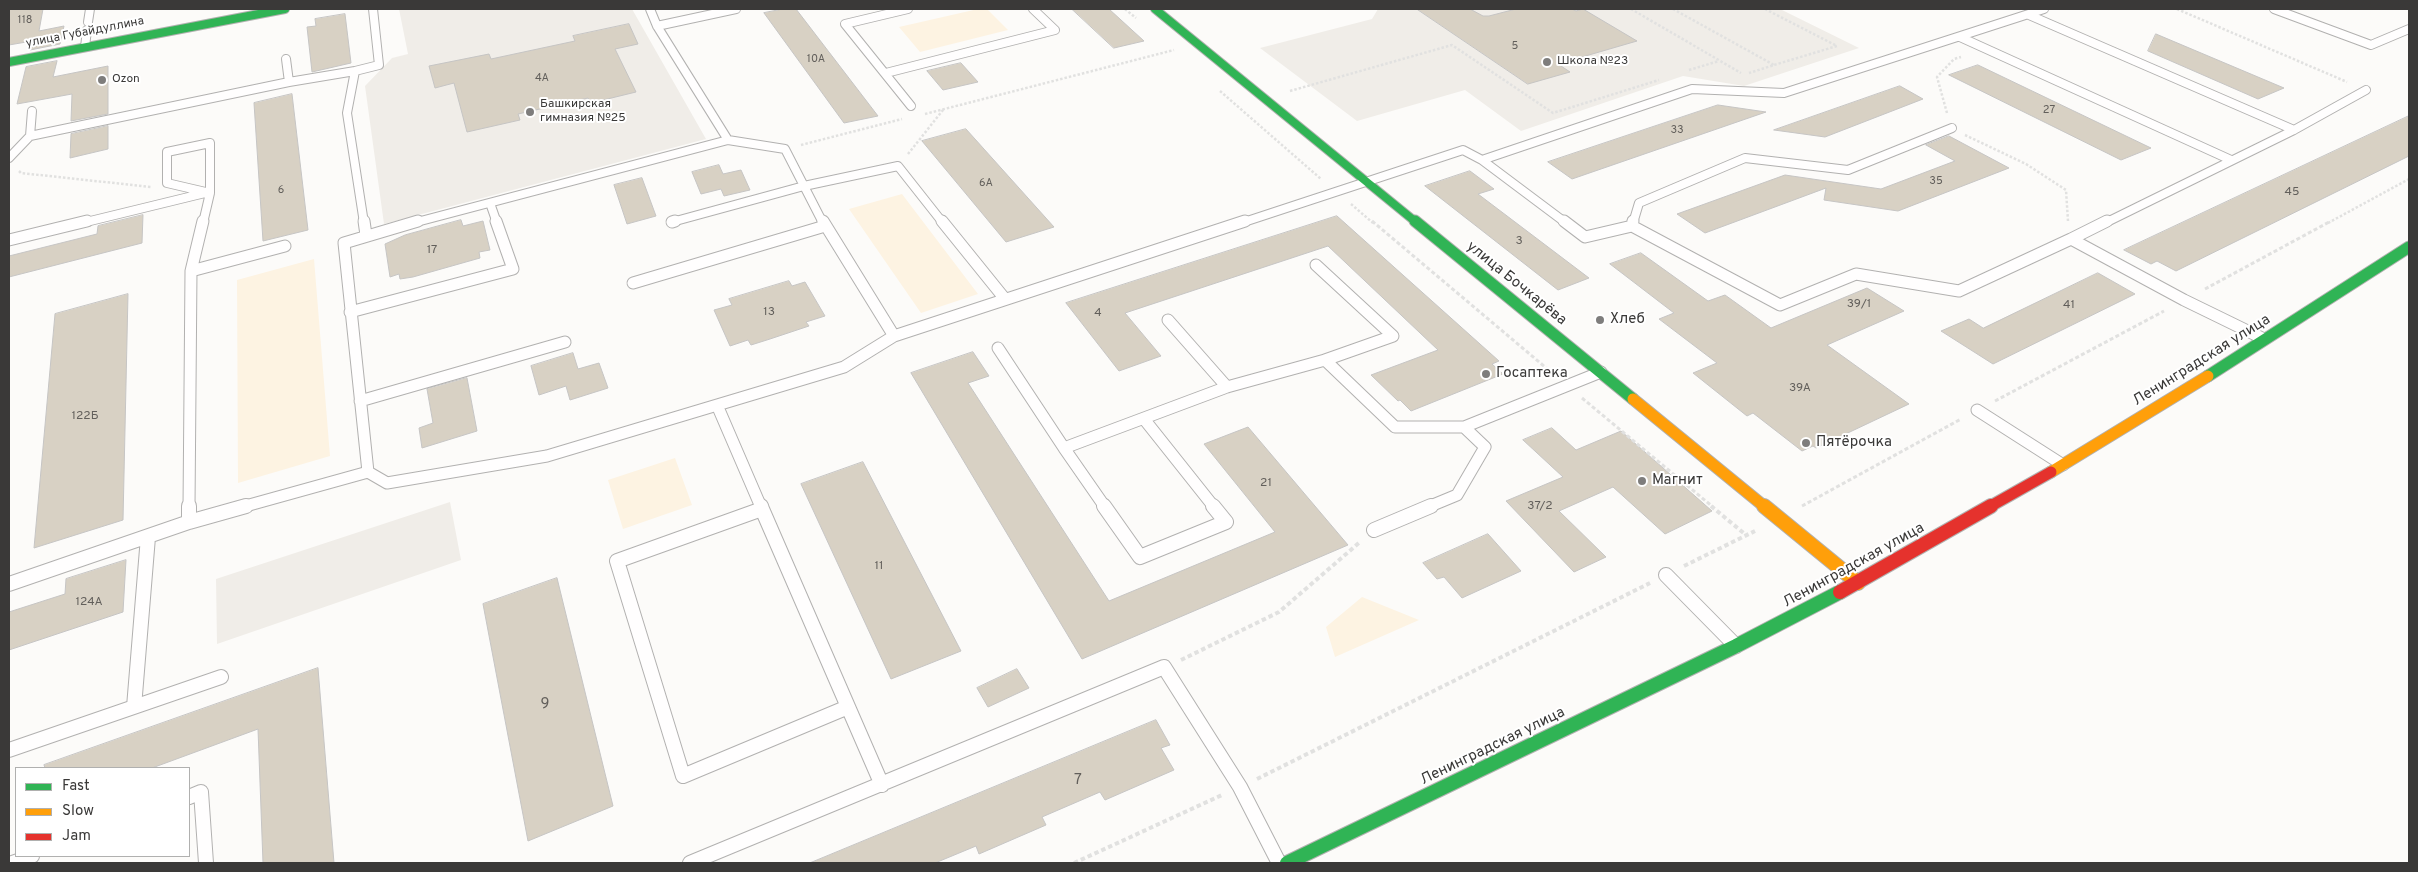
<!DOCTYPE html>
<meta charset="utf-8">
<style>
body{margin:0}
#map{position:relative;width:2418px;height:872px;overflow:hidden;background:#fcfbf9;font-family:Overpass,sans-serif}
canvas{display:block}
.frame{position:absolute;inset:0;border:10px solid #3a3938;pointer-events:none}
.legend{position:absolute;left:15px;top:767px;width:175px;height:90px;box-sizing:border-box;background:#fff;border:1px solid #b0b0af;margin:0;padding:6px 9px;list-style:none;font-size:15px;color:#3a3938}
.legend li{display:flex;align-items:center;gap:10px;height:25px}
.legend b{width:25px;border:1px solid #b0b0af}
</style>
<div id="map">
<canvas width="2418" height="872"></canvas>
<div class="frame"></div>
<ul class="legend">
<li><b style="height:6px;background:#30b455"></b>Fast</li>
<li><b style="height:6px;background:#ff9f0a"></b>Slow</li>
<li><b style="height:6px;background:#e5322d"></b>Jam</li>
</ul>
</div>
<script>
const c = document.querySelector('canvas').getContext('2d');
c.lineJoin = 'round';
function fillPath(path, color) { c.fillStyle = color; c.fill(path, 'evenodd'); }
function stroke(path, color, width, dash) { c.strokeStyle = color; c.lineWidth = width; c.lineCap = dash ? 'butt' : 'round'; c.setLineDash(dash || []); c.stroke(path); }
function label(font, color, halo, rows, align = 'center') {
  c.font = font + ' Overpass,sans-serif'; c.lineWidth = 4; c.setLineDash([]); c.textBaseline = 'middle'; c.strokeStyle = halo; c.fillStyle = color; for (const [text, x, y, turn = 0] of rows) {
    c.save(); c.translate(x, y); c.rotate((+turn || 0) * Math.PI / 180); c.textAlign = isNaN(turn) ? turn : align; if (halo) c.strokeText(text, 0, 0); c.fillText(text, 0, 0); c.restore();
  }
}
fillPath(new Path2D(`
 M 399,9 L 632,9 L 706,139 L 384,224 L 365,86 L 392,58 L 408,54 Z
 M 1378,9 L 1780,9 L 1859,48 L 1744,86 L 1683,76 L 1521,131 L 1465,90 L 1357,121 L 1260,48 L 1372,19 Z
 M 450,502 L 461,560 L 217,644 L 216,579 Z`), '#f0ede8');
fillPath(new Path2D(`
 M 978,9 L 987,9 L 1008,30 L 920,52 L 899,27 Z
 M 902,194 L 978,294 L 921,313 L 849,209 Z
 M 314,259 L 330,456 L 238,483 L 237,280 Z
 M 675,458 L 692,505 L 623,529 L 608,480 Z
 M 1362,597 L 1419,620 L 1335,657 L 1326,627 Z`), '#fdf3e2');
const building = new Path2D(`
 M 9,9 L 43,9 L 39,31 L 64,26 L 60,44 L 30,50 L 32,41 L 9,45 Z
 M 783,9 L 796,9 L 878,116 L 844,123 L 764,13 Z
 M 1072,9 L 1109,9 L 1144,41 L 1114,48 Z
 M 1417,9 L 1470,9 L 1483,16 L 1489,16 L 1516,9 L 1572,9 L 1576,11 L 1583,9 L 1637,41 L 1558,64 L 1570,72 L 1528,84 Z
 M 345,14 L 351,63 L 312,72 L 307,27 L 316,26 L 315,19 Z
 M 629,24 L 638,44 L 615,49 L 636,92 L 591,103 L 588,98 L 518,114 L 520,120 L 467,132 L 454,83 L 435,88 L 429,66 L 489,54 L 491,59 L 575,41 L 573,36 Z
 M 2156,34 L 2284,88 L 2258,99 L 2148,51 Z
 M 57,61 L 53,77 L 108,66 L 108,114 L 71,121 L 72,94 L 17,104 L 26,67 Z
 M 961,63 L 978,82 L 943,90 L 927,71 Z
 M 1978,65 L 2151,148 L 2121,160 L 1949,75 Z
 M 1900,86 L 1923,99 L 1825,137 L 1774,130 Z
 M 292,94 L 308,230 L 263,241 L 254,103 Z
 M 1718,105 L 1766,112 L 1572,179 L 1548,162 Z
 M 2409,116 L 2409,156 L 2176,271 L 2157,261 L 2151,264 L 2124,250 Z
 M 108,126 L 108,149 L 70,158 L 71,134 Z
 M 966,129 L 1054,227 L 1006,242 L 922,141 Z
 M 1949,136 L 2009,168 L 1898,211 L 1824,200 L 1826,188 L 1705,233 L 1677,214 L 1785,175 L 1881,189 L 1955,161 L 1926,145 Z
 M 719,165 L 723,174 L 741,170 L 750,190 L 724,196 L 721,189 L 701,194 L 692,172 Z
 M 1470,171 L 1494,189 L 1478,194 L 1589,278 L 1558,290 L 1425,186 Z
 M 642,178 L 656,216 L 627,224 L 614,185 Z
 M 143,215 L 142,243 L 9,277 L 9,256 L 97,234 L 98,226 Z
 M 1337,216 L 1499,361 L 1492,364 L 1503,374 L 1411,411 L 1400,400 L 1398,401 L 1371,375 L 1438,350 L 1328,246 L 1125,313 L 1161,356 L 1119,371 L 1066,303 Z
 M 461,220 L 463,226 L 483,221 L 490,250 L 479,252 L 480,258 L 413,277 L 400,279 L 399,274 L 390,277 L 385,244 L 405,235 Z
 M 1641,253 L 1708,301 L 1725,295 L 1771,328 L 1867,288 L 1904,311 L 1827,345 L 1909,404 L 1816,448 L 1813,446 L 1802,451 L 1753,413 L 1747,416 L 1693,373 L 1717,363 L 1659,319 L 1674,313 L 1610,264 Z
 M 2098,273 L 2135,294 L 1993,364 L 1941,331 L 1969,319 L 1983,328 Z
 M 789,281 L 792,286 L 805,282 L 825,316 L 806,322 L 809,326 L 770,339 L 751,345 L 748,340 L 730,346 L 714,310 L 732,305 L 729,299 Z
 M 128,294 L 123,520 L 34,548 L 55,314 Z
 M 973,352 L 989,376 L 968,383 L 1109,601 L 1275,532 L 1204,444 L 1248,427 L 1348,545 L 1082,659 L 911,373 Z
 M 573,353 L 578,369 L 599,363 L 608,388 L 570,400 L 566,386 L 539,395 L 531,366 Z
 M 467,378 L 477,431 L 422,448 L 419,428 L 433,423 L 427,389 Z
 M 1552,428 L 1576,450 L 1621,431 L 1712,511 L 1665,534 L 1613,487 L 1559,511 L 1606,557 L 1574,572 L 1506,501 L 1563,477 L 1523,440 Z
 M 863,462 L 961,651 L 891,679 L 801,484 Z
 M 1488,534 L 1521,571 L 1462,598 L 1444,577 L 1437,579 L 1423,563 Z
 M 126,560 L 123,612 L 9,650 L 9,612 L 65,594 L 66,579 Z
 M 557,578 L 613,806 L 528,841 L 483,604 Z
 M 318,668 L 334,863 L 263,863 L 258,729 L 152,768 L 45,768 L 44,765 Z
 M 1017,669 L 1029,688 L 988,707 L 977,688 Z
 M 1156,720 L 1170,745 L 1161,748 L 1174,770 L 1105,800 L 1100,792 L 1042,817 L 1046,825 L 979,854 L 976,846 L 935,863 L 810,863 Z`);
fillPath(building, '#d8d1c4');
stroke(building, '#c6c5c4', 1);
const laneFar2 = new Path2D(`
 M 908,9 L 845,24 L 911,106
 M 2274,9 L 2371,45 L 2409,29
 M 2029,15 L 2294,130
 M 88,22 L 90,9
 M 657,26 L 736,9
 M 1960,37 L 2231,160
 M 85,47 L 87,30
 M 286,59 L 289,82 L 355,71 L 347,113 L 364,223
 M 355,71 L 379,65 L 373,9
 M 886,73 L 1055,30 L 1033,9
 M 30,136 L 32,111
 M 210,143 L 210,193 L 167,183 L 167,152 Z
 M 9,158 L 30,136 L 289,82
 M 1482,160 L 1566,223
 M 490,203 L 497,223
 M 672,222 L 804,186 L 785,149 L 728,140
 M 82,223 L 205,193
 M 203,223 L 210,193
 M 413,223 L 728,140 L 657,26 L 650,9
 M 823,223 L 804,186 L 898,166 L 943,223
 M 1241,223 L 1463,150 L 1482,160 L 1692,89 L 1784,93 L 2044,9
 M 1633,223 L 1639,203 L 1745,158 L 1848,170 L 1952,128
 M 2105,223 L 2294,130 L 2366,90`);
const laneFar1 = new Path2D(`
 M 364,221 L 366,235
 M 823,221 L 894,336
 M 942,221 L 1005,299
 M 1564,221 L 1585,237 L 1632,226 L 1780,305 L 1856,274 L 1959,291 L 2071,239
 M 2107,221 L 2071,239 L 2184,300 L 2264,339
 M 672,222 L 675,221
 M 1632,226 L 1633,221
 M 9,240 L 87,221
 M 1316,265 L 1393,336 L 1325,360 L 1395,427 L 1464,427
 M 191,271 L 285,246
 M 633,283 L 825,226
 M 350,312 L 513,269 L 496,221
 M 1168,320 L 1227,387
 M 998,348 L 1064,448 L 1227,387 L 1325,360
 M 360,401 L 565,342
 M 717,405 L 761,507
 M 1977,410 L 2063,465
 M 1144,419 L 1214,507
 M 1064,448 L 1105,507
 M 368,472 L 344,243 L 418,221
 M 189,507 L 191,271 L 203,221
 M 242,507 L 368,472 L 387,483 L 547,456 L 844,367 L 894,336 L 1245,221
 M 1428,507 L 1457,495 L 1485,447 L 1464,427 L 1601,372`);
const lane = new Path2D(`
 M 761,506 L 762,509
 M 1104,506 L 1140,557 L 1226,522 L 1213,506
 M 189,522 L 189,506
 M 1374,530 L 1431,506
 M 1666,575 L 1736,646
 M 9,584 L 189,522 L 246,506
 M 134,707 L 148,537
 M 848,707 L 683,776 L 617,561 L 762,509 L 882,785
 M 9,750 L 221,677
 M 189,797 L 201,792 L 206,863
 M 12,863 L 32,856
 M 690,863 L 1164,667 L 1240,787 L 1279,863`);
const fastFar2 = new Path2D(`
 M 1155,9 L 1417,223
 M 9,62 L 285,9`);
const fastFar1 = new Path2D(`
 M 1415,221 L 1633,399
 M 2208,376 L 2409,247`);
const fast = new Path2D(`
 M 1287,863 L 1736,646 L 1840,592`);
const slowFar1 = new Path2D(`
 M 1633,399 L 1765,507
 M 2051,472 L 2208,376`);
const slow = new Path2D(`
 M 1764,506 L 1858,583`);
const jamFar1 = new Path2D(`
 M 1989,507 L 2051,472`);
const jam = new Path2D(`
 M 1840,592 L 1991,506`);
stroke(laneFar2, '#b2b1b0', 10);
stroke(laneFar1, '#b2b1b0', 13);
stroke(lane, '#b2b1b0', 16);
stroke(fastFar2, '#b2b1b0', 10);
stroke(fastFar1, '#b2b1b0', 13);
stroke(fast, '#b2b1b0', 16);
stroke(slowFar1, '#b2b1b0', 13);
stroke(slow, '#b2b1b0', 16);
stroke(jamFar1, '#b2b1b0', 13);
stroke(jam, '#b2b1b0', 16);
stroke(new Path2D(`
 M 1125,9 L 1136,18
 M 1631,9 L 1741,73
 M 1673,9 L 1774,65 L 1749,73
 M 1765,9 L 1837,46 L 1774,65
 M 2177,9 L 2347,82
 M 1689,70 L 1719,61
 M 1220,91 L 1321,179
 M 1290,91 L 1452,45 L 1553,113 L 1659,80
 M 1947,113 L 1937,77 L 1954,59 L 1961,57
 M 925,114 L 1174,50
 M 1965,135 L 2026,164 L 2066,190 L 2068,221
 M 801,145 L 902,119
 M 908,154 L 943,110
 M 19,171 L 21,173 L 151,187
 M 1351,204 L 1373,223
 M 2328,223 L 2409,179`), '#e1e1e0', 2.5, [2.5, 2]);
stroke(new Path2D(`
 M 1372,221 L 1551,372
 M 2205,289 L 2331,221
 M 1582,398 L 1713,507
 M 1995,401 L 2164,311
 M 1802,506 L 1961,419`), '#e1e1e0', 3, [4, 2.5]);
stroke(new Path2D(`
 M 1711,506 L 1746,535
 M 1684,566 L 1755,531
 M 1181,660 L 1279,612 L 1360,542
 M 1257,779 L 1650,583
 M 1074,863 L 1222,795`), '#e1e1e0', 4, [4.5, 3]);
stroke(laneFar2, '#fffefe', 8);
stroke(laneFar1, '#fffefe', 11);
stroke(lane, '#fffefe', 14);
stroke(fastFar2, '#30b455', 8);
stroke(fastFar1, '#30b455', 11);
stroke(fast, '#30b455', 14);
stroke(slowFar1, '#ff9f0a', 11);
stroke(slow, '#ff9f0a', 14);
stroke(jamFar1, '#e5322d', 11);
stroke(jam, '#e5322d', 14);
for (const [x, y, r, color] of [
 [1547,62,5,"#7e7d7c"],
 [102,80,5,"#7e7d7c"],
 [530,112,5,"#7e7d7c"],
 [1600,320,5,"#7e7d7c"],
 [1486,374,5,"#7e7d7c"],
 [1806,443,5,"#7e7d7c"],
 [1642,481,5,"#7e7d7c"]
]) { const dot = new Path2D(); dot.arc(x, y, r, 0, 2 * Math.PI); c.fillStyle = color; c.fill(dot); stroke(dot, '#fff', 2); }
label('11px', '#625f5b', null, [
 ["118",25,21],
 ["5",1515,47],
 ["10А",816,60],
 ["4А",542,79],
 ["27",2049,111],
 ["33",1677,131],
 ["35",1936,182],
 ["6А",986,184],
 ["6",281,191]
]);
label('12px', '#3a3938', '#fff', [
 ["улица Губайдуллина",85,33,-11]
]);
label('12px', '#3a3938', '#fff', [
 ["Школа №23",1557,62],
 ["Ozon",112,80],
 ["Башкирская",540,105],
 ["гимназия №25",540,119]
], 'left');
label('12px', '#625f5b', null, [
 ["45",2292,193],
 ["3",1519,242],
 ["17",432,251],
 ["39/1",1859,305],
 ["41",2069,306],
 ["13",769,313],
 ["4",1098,314],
 ["39А",1800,389],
 ["122Б",85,417],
 ["21",1266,484],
 ["37/2",1540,507],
 ["11",879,567],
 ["124А",89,603]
]);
label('15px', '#3a3938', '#fff', [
 ["улица Бочкарёва",1516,284,39],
 ["Ленинградская улица",2202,361,-32],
 ["Ленинградская улица",1854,566,-29],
 ["Ленинградская улица",1493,747,-26]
]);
label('15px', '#3a3938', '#fff', [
 ["Хлеб",1610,320],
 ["Госаптека",1496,374],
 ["Пятёрочка",1816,443],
 ["Магнит",1652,481]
], 'left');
label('15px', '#625f5b', null, [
 ["9",545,705],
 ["7",1078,781]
]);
</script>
